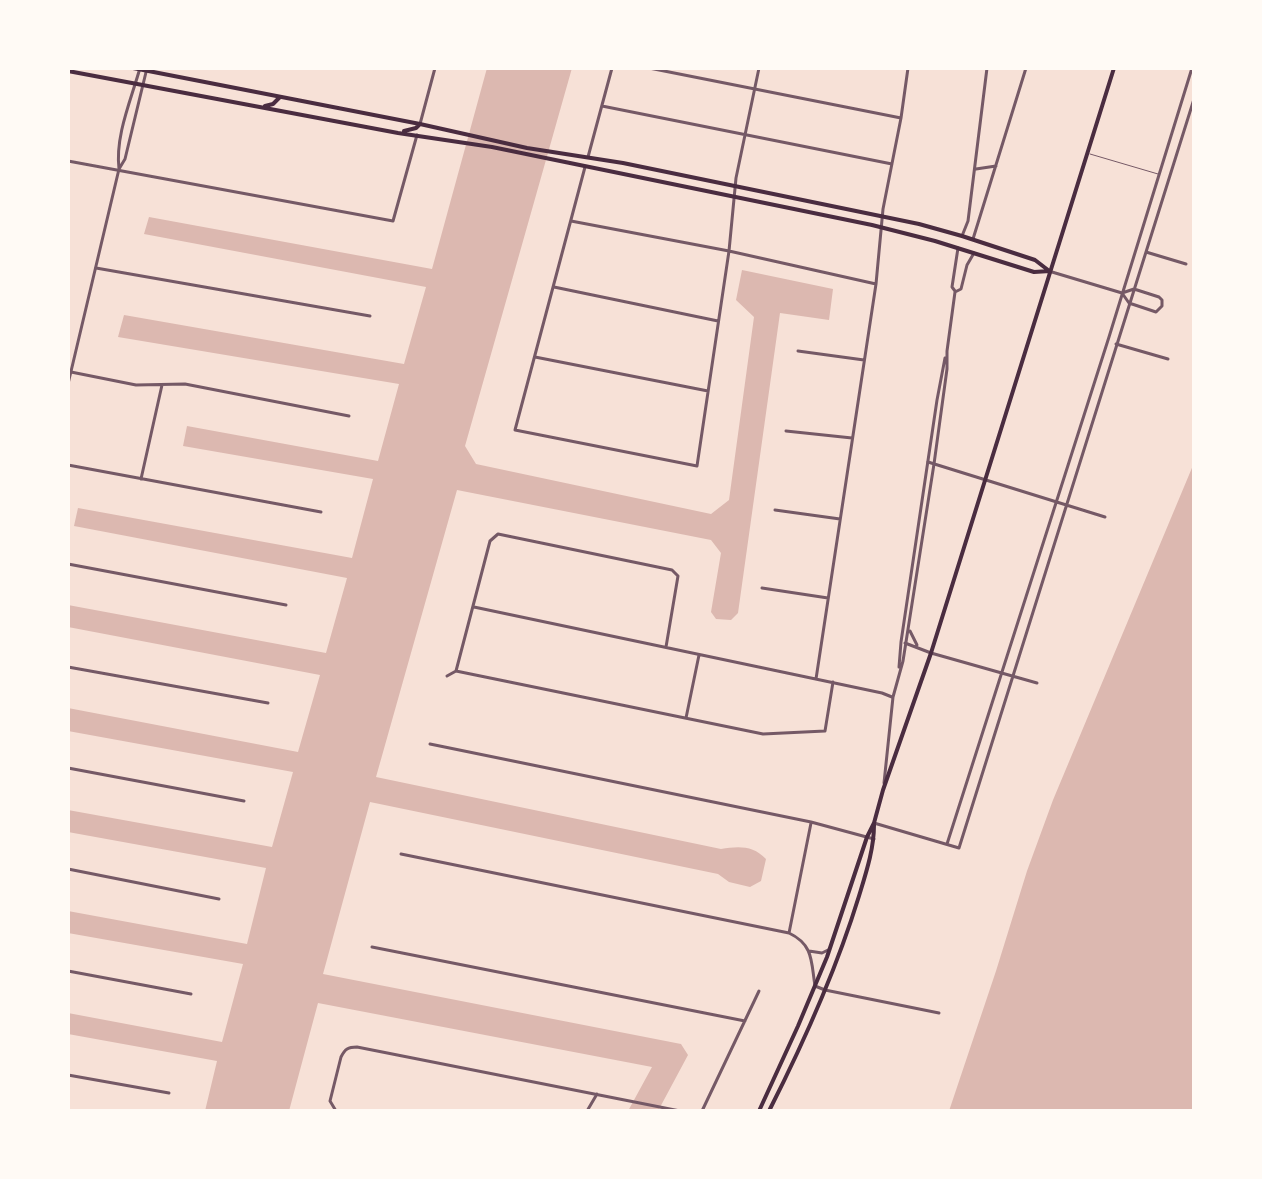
<!DOCTYPE html>
<style>
body{margin:0}
#map{position:relative;width:1262px;height:1179px;overflow:hidden;background:#f7e1d7;font-family:"Public Sans",sans-serif}
canvas{display:block}
.frame{position:absolute;inset:0;border:70px solid #fffaf5;pointer-events:none}
</style>
<div id="map">
<canvas width="1262" height="1179"></canvas>
<div class="frame"></div>
</div>
<script>
const c = document.querySelector('canvas').getContext('2d');
c.lineJoin = 'round';
function fillPath(path, color) { c.fillStyle = color; c.fill(path, 'evenodd'); }
function stroke(path, color, width, dash) { c.strokeStyle = color; c.lineWidth = width; c.lineCap = dash ? 'butt' : 'round'; c.setLineDash(dash || []); c.stroke(path); }
fillPath(new Path2D(`
 M 487,68 L 572,68 L 465,446 L 476,464 L 711,514 L 729,500 L 754,317 L 736,300 L 742,270 L 833,289 L 829,320 L 780,313 L 738,613 L 731,620 L 716,619 L 711,612 L 721,553 L 711,540 L 457,490 L 376,777 L 721,849 C 738,846 753,845 766,859 L 761,881 L 750,887 L 729,882 L 718,874 L 370,802 L 323,974 L 681,1044 L 688,1055 L 658,1111 L 628,1111 L 652,1067 L 318,1003 L 289,1111 L 205,1111 L 217,1061 L 68,1034 L 68,1013 L 222,1042 L 243,964 L 68,933 L 68,911 L 247,944 L 266,868 L 68,832 L 68,810 L 272,847 L 293,772 L 68,731 L 68,708 L 298,752 L 320,675 L 68,627 L 68,605 L 326,653 L 347,578 L 74,526 L 78,508 L 352,558 L 373,479 L 183,446 L 187,426 L 378,461 L 399,384 L 118,337 L 124,315 L 404,364 L 426,287 L 144,234 L 149,217 L 432,269 Z
 M 1194,463 L 1194,1111 L 949,1111 L 996,971 L 1027,871 L 1053,800 Z`), '#dcb8b0');
stroke(new Path2D(`
 M 1090,154 L 1158,174`), '#755966', 1);
stroke(new Path2D(`
 M 649,68 L 901,118
 M 602,106 L 892,164
 M 420,124 L 435,68
 M 588,157 L 612,68
 M 68,161 L 393,221 L 417,135
 M 585,167 L 515,430 L 697,466 L 729,251 L 736,178 L 759,68
 M 976,169 L 996,166
 M 571,221 L 729,251 L 876,284
 M 962,236 L 968,221 L 987,68
 M 973,239 L 1026,68
 M 1146,252 L 1186,264
 M 96,268 L 370,316
 M 1052,272 L 1122,293 L 1129,303 L 1156,312 L 1162,306 L 1162,300 L 1159,297 L 1134,289 L 1122,293
 M 554,287 L 718,321
 M 1116,344 L 1168,359
 M 798,351 L 864,360
 M 535,357 L 708,391
 M 71,372 L 136,385 L 185,384 L 349,416
 M 786,431 L 852,438
 M 928,462 L 1105,517
 M 68,465 L 321,512
 M 141,479 L 162,385
 M 775,510 L 840,519
 M 68,564 L 286,605
 M 762,588 L 828,598
 M 474,607 L 882,693 L 892,697
 M 931,653 L 1037,683
 M 68,667 L 268,703
 M 456,671 L 490,541 L 498,534 L 672,570 L 678,576 L 666,647
 M 447,676 L 456,671 L 763,734 L 825,731 L 833,682
 M 816,679 L 876,284 L 883,209 L 901,118 L 908,68
 M 686,718 L 699,655
 M 430,744 L 811,822 L 874,839
 M 68,768 L 244,801
 M 874,823 L 959,848 L 1194,99
 M 947,844 L 1109,337 L 1192,68
 M 401,854 L 789,933 C 814,945 811,962 815,986 L 825,990 L 939,1013
 M 68,869 L 219,899
 M 789,933 L 811,823
 M 372,947 L 745,1021
 M 809,951 L 822,953 L 828,950
 M 68,971 L 191,994
 M 68,1075 L 169,1093
 M 336,1111 L 330,1101 L 341,1057 C 345,1049 348,1047 357,1047 L 680,1111
 M 587,1111 L 597,1094
 M 702,1111 L 759,991`), '#755966', 3);
stroke(new Path2D(`
 M 119,169 C 115,136 131,100 140,68
 M 955,291 L 952,287 L 958,248
 M 947,351 L 955,292 L 961,289 L 967,265 L 974,253
 M 68,384 L 119,169 L 125,159 L 147,68
 M 910,631 L 917,645
 M 905,643 L 931,653
 M 899,667 L 901,642 L 937,400 L 945,358
 M 884,783 L 893,697 L 903,661 L 934,464 L 947,369 L 947,351`), '#755966', 3);
stroke(new Path2D(`
 M 133,68 L 420,124 L 527,148 L 623,163 L 919,224 L 962,236 L 1035,260 L 1048,270
 M 68,71 L 398,133 L 492,147 L 872,225 L 935,241 L 1034,272 L 1050,271
 M 265,106 L 273,104 L 280,97
 M 404,131 L 416,128 L 420,124
 M 759,1111 L 798,1026 L 827,957 L 867,837 L 874,823 L 883,790 L 931,653 L 1114,68
 M 769,1111 C 804,1042 836,971 859,896 C 866,873 874,849 874,825`), '#4a2c40', 4);
</script>
